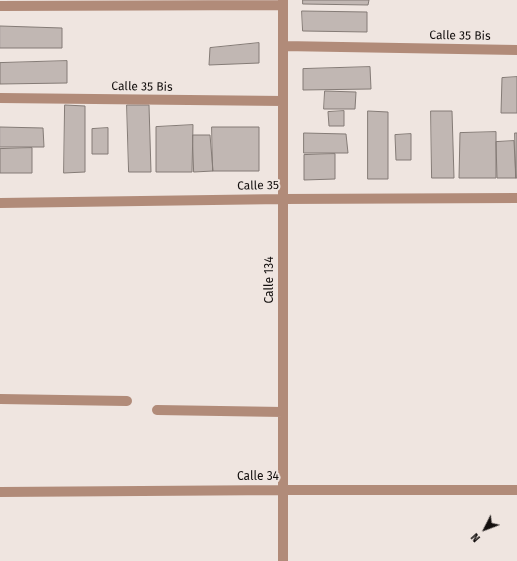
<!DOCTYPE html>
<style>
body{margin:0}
#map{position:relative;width:517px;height:561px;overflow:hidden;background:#efe5e0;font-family:"Fira Sans",sans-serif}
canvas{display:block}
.north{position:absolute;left:465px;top:509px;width:40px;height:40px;-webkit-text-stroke:3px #efe5e0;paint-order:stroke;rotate:228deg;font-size:11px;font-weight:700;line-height:16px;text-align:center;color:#130f0e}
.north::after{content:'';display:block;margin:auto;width:14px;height:18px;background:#130f0e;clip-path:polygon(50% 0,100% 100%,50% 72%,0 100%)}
</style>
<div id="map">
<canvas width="517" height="561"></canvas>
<div class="north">N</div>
</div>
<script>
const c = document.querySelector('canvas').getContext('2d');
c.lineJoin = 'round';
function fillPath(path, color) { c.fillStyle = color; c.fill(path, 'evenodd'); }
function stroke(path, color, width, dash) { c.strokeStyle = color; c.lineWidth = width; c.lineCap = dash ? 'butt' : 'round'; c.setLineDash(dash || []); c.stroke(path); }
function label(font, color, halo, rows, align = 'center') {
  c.font = font + ' "Fira Sans",sans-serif'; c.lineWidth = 4; c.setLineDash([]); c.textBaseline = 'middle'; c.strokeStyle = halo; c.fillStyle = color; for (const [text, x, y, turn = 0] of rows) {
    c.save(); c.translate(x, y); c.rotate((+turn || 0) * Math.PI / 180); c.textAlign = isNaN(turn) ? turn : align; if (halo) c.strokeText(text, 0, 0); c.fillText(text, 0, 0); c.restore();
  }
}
const building = new Path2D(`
 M 303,0 L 369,0 L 368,5 L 303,4 Z
 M 302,11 L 367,12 L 367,32 L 303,31 Z
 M 0,26 L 62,28 L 62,48 L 0,48 Z
 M 259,43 L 259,63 L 209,65 L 210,48 Z
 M 67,61 L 67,83 L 0,84 L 0,63 Z
 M 370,67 L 371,89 L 303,90 L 303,69 Z
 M 517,77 L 517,113 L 501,113 L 502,78 Z
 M 325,91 L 356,92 L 355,109 L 324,109 Z
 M 65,105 L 85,106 L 85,172 L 64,173 Z
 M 127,105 L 149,105 L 151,172 L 129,172 Z
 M 344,111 L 344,126 L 329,126 L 328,112 Z
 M 368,111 L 388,112 L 388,179 L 368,179 Z
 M 431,111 L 452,111 L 454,178 L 432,178 Z
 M 193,125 L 192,172 L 156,172 L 156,127 Z
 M 0,127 L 43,128 L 44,147 L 0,147 Z
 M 212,127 L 259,127 L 259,171 L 213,171 Z
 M 108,128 L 108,154 L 92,154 L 92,129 Z
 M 496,132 L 496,178 L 459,178 L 460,133 Z
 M 304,133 L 346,134 L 348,153 L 304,153 Z
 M 515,133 L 517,133 L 517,178 L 516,178 Z
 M 411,134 L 411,160 L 396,160 L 395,135 Z
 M 193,135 L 210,135 L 213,171 L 194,172 Z
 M 514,141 L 516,178 L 497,178 L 496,142 Z
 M 32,148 L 32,173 L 0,173 L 0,149 Z
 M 335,154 L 335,179 L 304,180 L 304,155 Z`);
fillPath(building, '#c1b7b3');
stroke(building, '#847b76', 1);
stroke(new Path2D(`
 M 0,6 L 283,5
 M 283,46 L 517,50
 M 0,98 L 283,101
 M 0,203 L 283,199 L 517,198
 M 0,399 L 127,401
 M 157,410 L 283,412
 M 0,492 L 283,490 L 517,490
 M 283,561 L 283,0`), '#b18b79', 10);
label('12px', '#130f0e', '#efe5e0', [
 ["Calle 35 Bis",460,36,1],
 ["Calle 35 Bis",142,87,1],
 ["Calle 35",258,186,-1],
 ["Calle 134",270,280,-90],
 ["Calle 34",258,477]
]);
</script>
